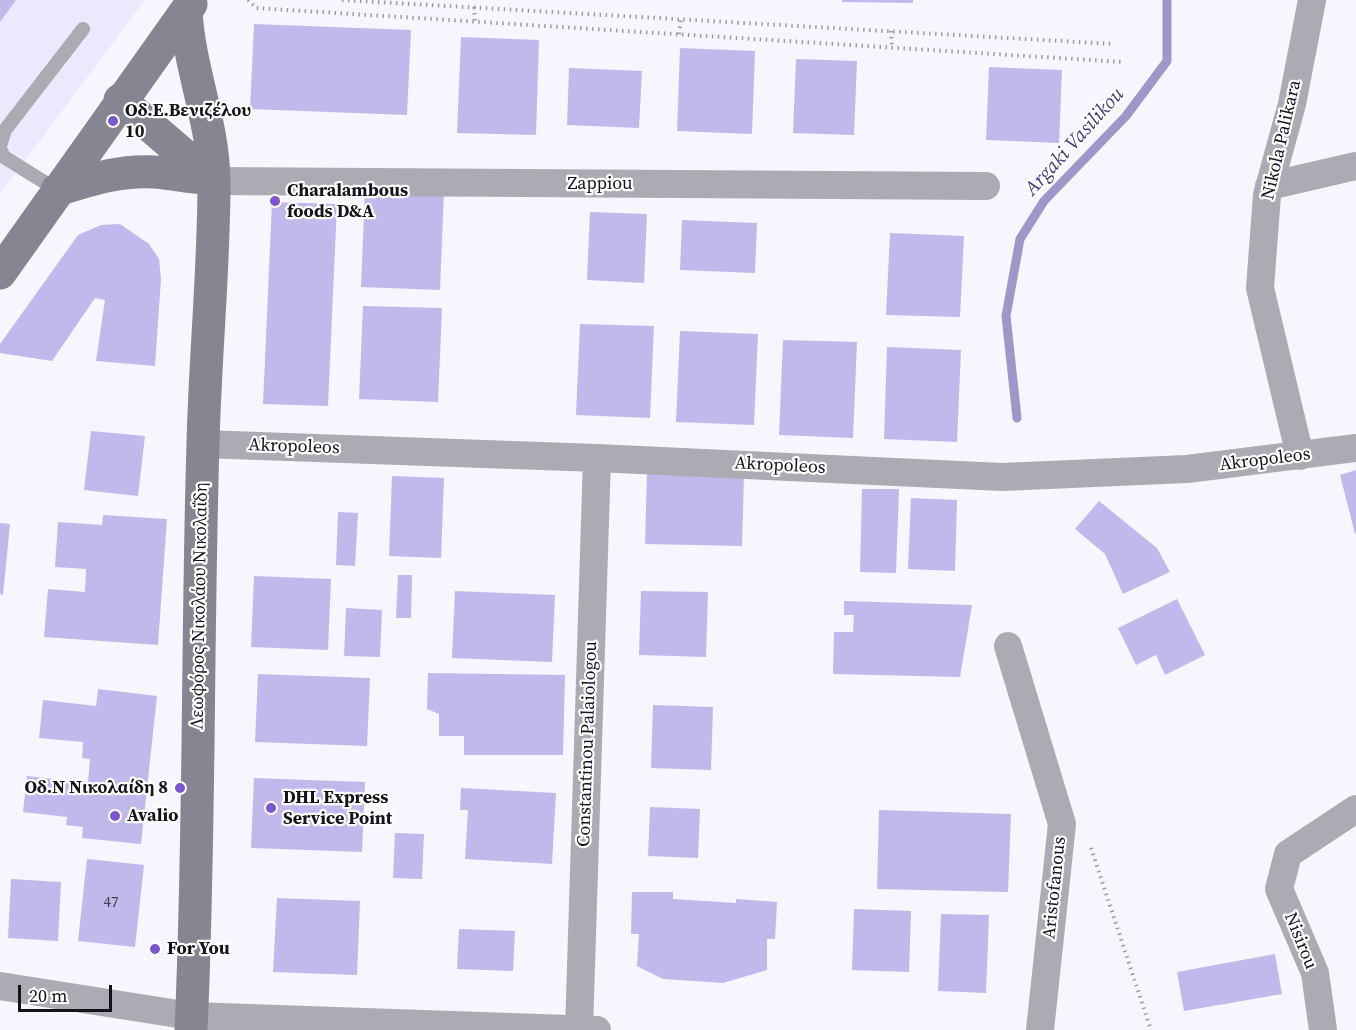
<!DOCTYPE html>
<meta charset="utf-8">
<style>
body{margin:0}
#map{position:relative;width:1356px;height:1030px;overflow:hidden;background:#f7f5fe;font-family:"Source Serif 4",serif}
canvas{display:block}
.scale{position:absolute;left:18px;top:985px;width:94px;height:27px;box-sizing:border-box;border:3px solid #141319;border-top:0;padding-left:8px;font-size:18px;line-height:21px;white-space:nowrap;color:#141319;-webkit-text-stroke:4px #fff;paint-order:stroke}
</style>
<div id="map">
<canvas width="1356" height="1030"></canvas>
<div class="scale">20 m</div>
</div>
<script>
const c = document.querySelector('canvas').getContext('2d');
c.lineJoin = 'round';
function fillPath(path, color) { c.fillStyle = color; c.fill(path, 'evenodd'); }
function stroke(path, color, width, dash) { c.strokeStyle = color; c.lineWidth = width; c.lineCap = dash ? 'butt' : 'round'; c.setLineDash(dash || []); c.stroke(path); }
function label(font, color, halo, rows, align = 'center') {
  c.font = font + ' "Source Serif 4",serif'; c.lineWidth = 4.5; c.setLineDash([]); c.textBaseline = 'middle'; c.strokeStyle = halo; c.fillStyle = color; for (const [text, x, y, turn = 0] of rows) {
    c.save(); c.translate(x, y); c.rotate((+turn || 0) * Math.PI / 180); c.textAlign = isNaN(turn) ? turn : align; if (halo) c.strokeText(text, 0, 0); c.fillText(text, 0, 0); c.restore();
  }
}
fillPath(new Path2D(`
 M 0,0 L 145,0 L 0,194 Z`), '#ece8fe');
stroke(new Path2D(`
 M 1017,418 L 1006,316 L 1020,239 L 1044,201 L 1126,116 L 1167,61 L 1167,0`), '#a196c8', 9);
fillPath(new Path2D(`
 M 0,0 L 16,0 L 0,22 Z
 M 842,0 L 913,0 L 913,3 L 842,2 Z
 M 254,24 L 411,30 L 407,115 L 250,109 Z
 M 461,37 L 539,40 L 536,135 L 457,133 Z
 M 680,48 L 755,51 L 752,134 L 677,131 Z
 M 796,59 L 857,61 L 854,135 L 793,133 Z
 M 989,67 L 1062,70 L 1059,143 L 986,140 Z
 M 569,68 L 642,71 L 639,128 L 567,125 Z
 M 365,189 L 444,192 L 440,290 L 361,287 Z
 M 272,202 L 337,204 L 328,406 L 263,404 Z
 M 590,212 L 647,214 L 644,283 L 587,280 Z
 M 682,220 L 757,223 L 755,273 L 680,270 Z
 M 120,224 L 149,244 L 159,259 L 161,279 L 155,366 L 96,361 L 105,300 L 95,298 L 52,361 L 0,353 L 0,344 L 78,235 L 101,225 Z
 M 890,233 L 964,236 L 960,317 L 886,315 Z
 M 363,306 L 442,308 L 438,402 L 359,399 Z
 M 580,324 L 654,326 L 650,418 L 576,415 Z
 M 680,331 L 758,334 L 754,425 L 676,422 Z
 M 783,340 L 857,342 L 853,438 L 779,435 Z
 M 887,347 L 961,350 L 957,442 L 884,439 Z
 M 91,431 L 145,436 L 138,496 L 84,490 Z
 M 1356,470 L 1356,533 L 1355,534 L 1340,475 Z
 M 647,472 L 744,475 L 742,546 L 645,544 Z
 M 392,476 L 444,478 L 441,558 L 389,556 Z
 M 862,489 L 899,489 L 896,573 L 860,572 Z
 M 911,498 L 957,500 L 955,571 L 908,569 Z
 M 1099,501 L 1157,548 L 1170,572 L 1123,594 L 1105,554 L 1075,529 Z
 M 338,512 L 358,513 L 355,566 L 336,565 Z
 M 103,515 L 167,519 L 158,645 L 44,637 L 48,589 L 85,592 L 86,569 L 55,567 L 58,522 L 102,525 Z
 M 0,523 L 10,524 L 3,595 L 0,594 Z
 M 398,575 L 412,575 L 411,618 L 396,618 Z
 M 254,576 L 331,579 L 328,650 L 251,647 Z
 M 455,591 L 555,595 L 552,662 L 452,658 Z
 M 641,591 L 708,592 L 706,657 L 639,655 Z
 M 1177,599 L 1205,655 L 1165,675 L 1156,655 L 1136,665 L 1118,628 Z
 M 844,601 L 972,605 L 960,677 L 833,674 L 834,632 L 853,632 L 854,615 L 844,615 Z
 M 346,608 L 382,610 L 380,657 L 344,656 Z
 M 428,673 L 565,675 L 563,755 L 464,755 L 464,736 L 439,736 L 439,714 L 427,709 Z
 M 258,674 L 370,678 L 367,746 L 255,742 Z
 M 98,689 L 157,696 L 141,844 L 82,838 L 83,827 L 66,825 L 67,817 L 23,812 L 27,776 L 88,783 L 90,759 L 82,758 L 83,742 L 39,738 L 43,700 L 96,706 Z
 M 653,705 L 713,707 L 711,770 L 651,768 Z
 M 254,778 L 365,782 L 362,852 L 251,848 Z
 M 461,788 L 556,793 L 552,864 L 465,859 L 468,810 L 460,810 Z
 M 650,807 L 700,809 L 698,858 L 648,856 Z
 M 879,810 L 1011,814 L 1008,892 L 877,889 Z
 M 395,833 L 424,834 L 422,879 L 393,878 Z
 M 87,859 L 144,865 L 135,947 L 78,941 Z
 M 11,879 L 61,882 L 58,941 L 8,938 Z
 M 632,892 L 673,892 L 673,899 L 736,903 L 736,899 L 777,902 L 775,939 L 767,939 L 767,970 L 723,983 L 663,979 L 637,966 L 639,934 L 631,934 Z
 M 277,898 L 360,901 L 357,975 L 273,972 Z
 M 854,909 L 911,911 L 909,972 L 852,970 Z
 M 941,914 L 989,915 L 986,993 L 938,991 Z
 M 459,929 L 515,931 L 513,971 L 457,969 Z
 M 1275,954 L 1282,994 L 1184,1011 L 1177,972 Z`), '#c3b8ec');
stroke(new Path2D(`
 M 248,0 L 256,8 L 1123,62
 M 342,0 L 1113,44
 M 474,7 L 475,21
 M 891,31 L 892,48
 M 679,34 L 681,20
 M 1091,848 L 1151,1030`), '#9d9ca3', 4, [1.5, 4.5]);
stroke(new Path2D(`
 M 0,146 L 5,130 L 83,29
 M 0,149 L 4,157 L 57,190`), '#acaab3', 14);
stroke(new Path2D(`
 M 214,181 L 986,186
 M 1269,186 L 1356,166
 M 203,444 L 597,458 L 1002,477 L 1187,469 L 1356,448
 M 1300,456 L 1260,288 L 1267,195 L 1292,104 L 1312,0
 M 1008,646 L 1062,824 L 1040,1030
 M 0,986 L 191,1016 L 597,1030
 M 579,1030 L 597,458
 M 1323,1030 L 1315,973 L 1279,889 L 1288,854 L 1356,809`), '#acaab3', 28);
stroke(new Path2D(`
 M 186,11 C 189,69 214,124 214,183 C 214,270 205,357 203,444 C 197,640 200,835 191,1030
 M 120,100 L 214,181
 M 57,190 C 90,180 119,170 154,172 C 173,173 190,178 210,178
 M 0,273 L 191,4`), '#878592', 33);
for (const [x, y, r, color] of [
 [113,121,6,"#7d56cf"],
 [275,201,6,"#7d56cf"],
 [180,788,6,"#7d56cf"],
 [271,808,6,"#7d56cf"],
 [115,816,6,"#7d56cf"],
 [155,949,6,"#7d56cf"]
]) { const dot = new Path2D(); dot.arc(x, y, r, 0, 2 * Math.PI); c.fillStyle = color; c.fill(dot); stroke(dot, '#fff', 2); }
label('15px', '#403c4e', null, [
 ["47",111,903]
]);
label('bold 18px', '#141319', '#fff', [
 ["Οδ.Ε.Βενιζέλου",125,111],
 ["10",125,132],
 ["Charalambous",287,191],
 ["foods D&A",287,212],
 ["Οδ.Ν Νικολαίδη 8",168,788,"right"],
 ["DHL Express",283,798],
 ["Service Point",283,819],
 ["Avalio",127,816],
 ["For You",167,949]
], 'left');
label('18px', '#141319', '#fff', [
 ["Nikola Palikara",1282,140,-77],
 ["Zappiou",600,184],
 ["Akropoleos",294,447,2],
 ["Akropoleos",1265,460,-7],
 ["Akropoleos",780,466,3],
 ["Λεωφόρος Νικολάου Νικολαΐδη",200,606,-89],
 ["Constantinou Palaiologou",588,744,-88],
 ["Aristofanous",1055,888,-84],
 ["Nisirou",1300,941,68]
]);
label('italic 20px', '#4b3978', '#fff', [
 ["Argaki Vasilikou",1075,142,-48]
]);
</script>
